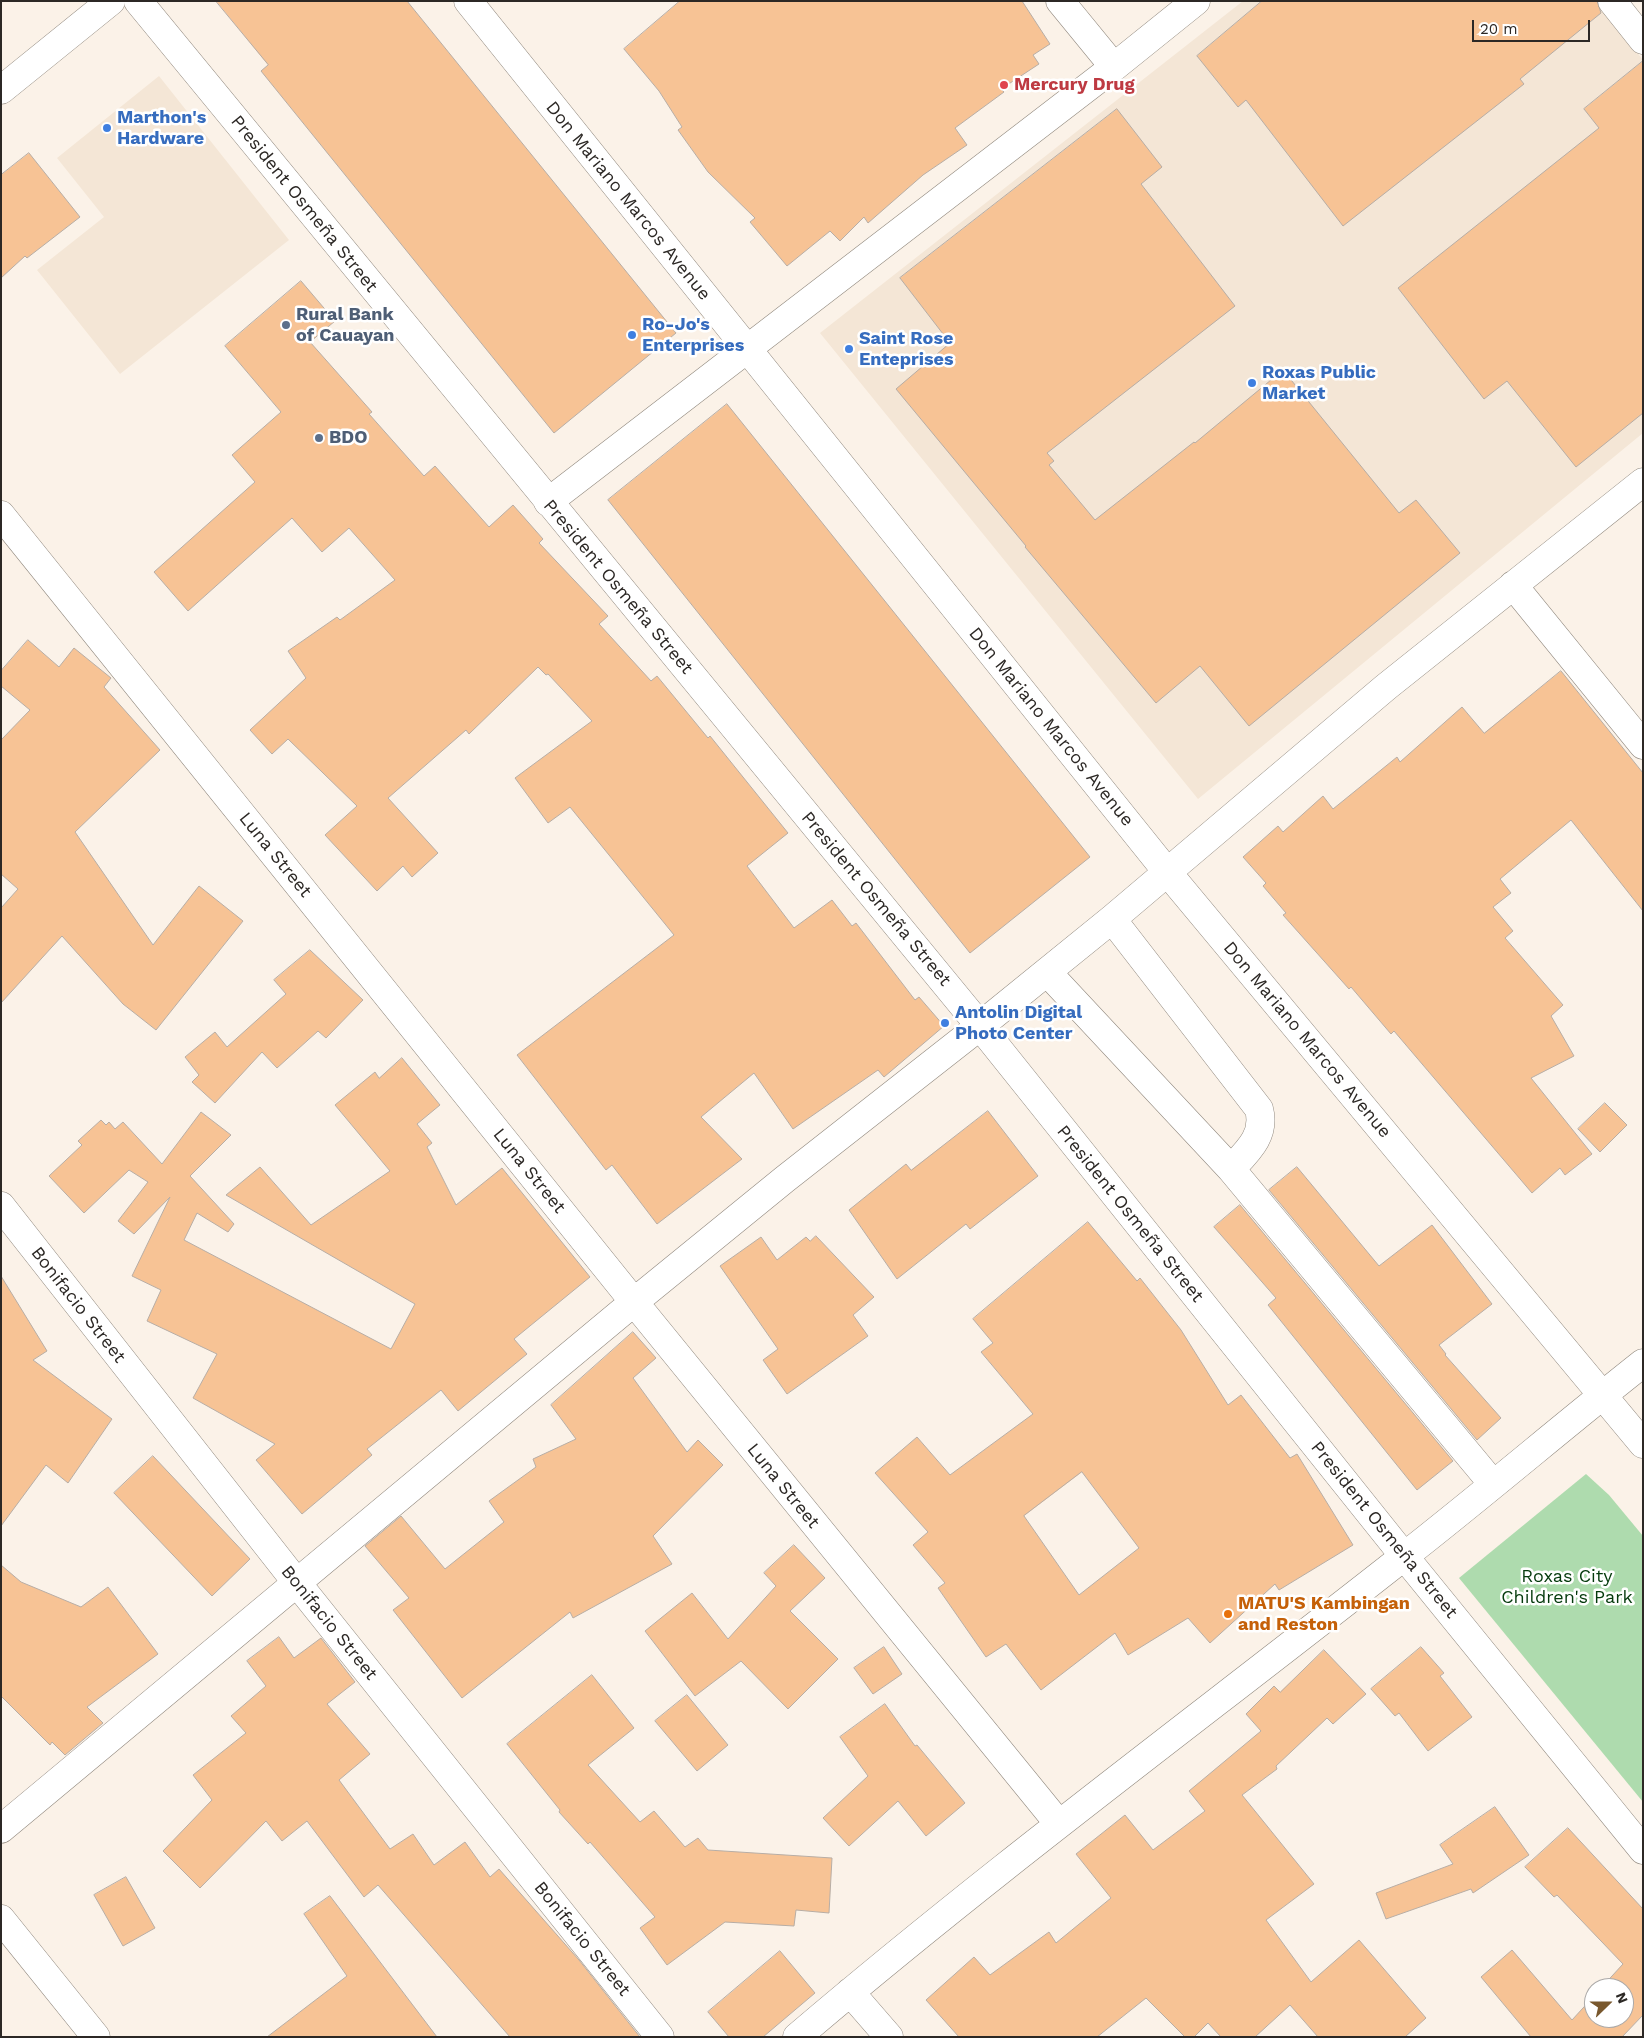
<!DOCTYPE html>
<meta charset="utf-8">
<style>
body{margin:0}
#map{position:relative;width:1644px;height:2038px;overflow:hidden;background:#fbf2e8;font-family:"Work Sans",sans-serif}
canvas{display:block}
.frame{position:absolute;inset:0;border:2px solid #2c2825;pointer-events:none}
.north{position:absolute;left:1584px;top:1978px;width:50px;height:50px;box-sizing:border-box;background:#fff;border:1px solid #aba9a8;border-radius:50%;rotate:68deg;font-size:14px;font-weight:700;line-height:20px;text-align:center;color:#2c2825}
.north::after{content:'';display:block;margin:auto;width:18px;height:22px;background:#79582e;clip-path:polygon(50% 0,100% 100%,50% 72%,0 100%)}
.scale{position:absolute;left:1472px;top:20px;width:118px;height:22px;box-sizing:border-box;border:2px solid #2c2825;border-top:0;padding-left:6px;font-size:15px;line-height:18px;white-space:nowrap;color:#2c2825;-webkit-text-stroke:4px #fff;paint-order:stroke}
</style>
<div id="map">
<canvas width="1644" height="2038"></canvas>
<div class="frame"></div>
<div class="north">N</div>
<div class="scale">20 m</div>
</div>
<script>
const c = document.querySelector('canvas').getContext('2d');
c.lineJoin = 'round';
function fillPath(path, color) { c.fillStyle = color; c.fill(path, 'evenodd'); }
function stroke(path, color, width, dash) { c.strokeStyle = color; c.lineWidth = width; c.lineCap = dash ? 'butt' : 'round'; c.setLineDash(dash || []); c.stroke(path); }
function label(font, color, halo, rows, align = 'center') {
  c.font = font + ' "Work Sans",sans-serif'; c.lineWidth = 5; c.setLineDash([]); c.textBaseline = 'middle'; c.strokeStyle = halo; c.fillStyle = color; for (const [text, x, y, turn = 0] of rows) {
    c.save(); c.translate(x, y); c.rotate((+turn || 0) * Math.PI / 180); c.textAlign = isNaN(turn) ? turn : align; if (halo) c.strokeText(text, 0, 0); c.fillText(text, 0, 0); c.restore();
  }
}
fillPath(new Path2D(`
 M 1243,1 L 1596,1 L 1643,60 L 1643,433 L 1198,799 L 820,333 Z
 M 159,76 L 289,240 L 120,374 L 37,270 L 104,217 L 57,158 Z`), '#f4e6d6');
fillPath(new Path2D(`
 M 1586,1474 L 1609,1495 L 1643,1536 L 1643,1802 L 1459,1578 Z`), '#aedbae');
const building = new Path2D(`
 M 216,1 L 407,1 L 676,333 L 554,433 L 261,71 L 268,65 Z
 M 680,1 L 1022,1 L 1050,44 L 1033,55 L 1039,64 L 1001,89 L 1004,92 L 955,128 L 967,145 L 923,175 L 868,223 L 864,217 L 840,241 L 830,231 L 787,266 L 750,222 L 755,218 L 708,172 L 678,130 L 682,127 L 659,91 L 624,49 Z
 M 1262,1 L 1597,1 L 1601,13 L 1520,79 L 1524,84 L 1343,226 L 1246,100 L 1238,107 L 1197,56 Z
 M 1643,61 L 1643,413 L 1576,467 L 1507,381 L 1484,399 L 1398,288 L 1599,128 L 1584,109 Z
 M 1117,109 L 1162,167 L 1141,184 L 1235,306 L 1047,453 L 1054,461 L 1049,465 L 1095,520 L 1194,442 L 1195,443 L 1283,370 L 1399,513 L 1416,500 L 1460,553 L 1249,726 L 1200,666 L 1156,703 L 1025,547 L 1026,546 L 896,389 L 950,343 L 900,278 Z
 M 29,153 L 80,217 L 27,258 L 25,256 L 1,278 L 1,175 Z
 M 301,281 L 335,321 L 310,342 L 372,412 L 369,414 L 424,476 L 435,466 L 489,527 L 513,505 L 543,539 L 539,543 L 608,616 L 599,624 L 651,681 L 657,676 L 708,738 L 710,736 L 788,833 L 747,866 L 794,928 L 832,900 L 852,926 L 856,923 L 915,1000 L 919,997 L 944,1026 L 884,1077 L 878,1070 L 793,1129 L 754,1073 L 701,1117 L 742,1159 L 657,1224 L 612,1165 L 606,1170 L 517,1055 L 674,935 L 570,807 L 548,823 L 515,778 L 592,721 L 548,674 L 546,675 L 538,667 L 469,734 L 466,730 L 388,798 L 438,853 L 412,877 L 403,866 L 377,891 L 325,835 L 357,806 L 288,739 L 272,754 L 250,730 L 306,678 L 288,651 L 337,617 L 340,620 L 395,580 L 349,528 L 322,552 L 292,518 L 188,611 L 154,572 L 255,482 L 232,455 L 281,412 L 225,346 Z
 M 727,404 L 1090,857 L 970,953 L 608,500 Z
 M 28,640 L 59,667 L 74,648 L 111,678 L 104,687 L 160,750 L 75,832 L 153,945 L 199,886 L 243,921 L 156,1030 L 123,1004 L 62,936 L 1,1003 L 1,908 L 18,889 L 1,874 L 1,740 L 30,710 L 1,686 L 1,671 Z
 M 1561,671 L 1643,773 L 1643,911 L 1571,820 L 1500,879 L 1511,893 L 1493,907 L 1513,931 L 1505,938 L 1563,1005 L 1551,1016 L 1574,1056 L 1531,1078 L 1592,1154 L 1565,1175 L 1560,1168 L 1532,1193 L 1394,1031 L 1391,1034 L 1351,987 L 1349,989 L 1283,915 L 1286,913 L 1263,886 L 1266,883 L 1243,857 L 1278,826 L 1283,832 L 1323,796 L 1333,809 L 1397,757 L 1400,762 L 1462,707 L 1484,733 Z
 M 310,950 L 363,1000 L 326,1038 L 318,1031 L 277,1068 L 262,1052 L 215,1103 L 192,1082 L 199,1075 L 185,1057 L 215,1032 L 227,1047 L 286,994 L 274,980 Z
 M 402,1058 L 440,1105 L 417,1124 L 432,1143 L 427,1147 L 456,1205 L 502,1168 L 590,1277 L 514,1339 L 527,1354 L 458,1411 L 441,1390 L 367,1449 L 372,1455 L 302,1514 L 256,1460 L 275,1444 L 193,1398 L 217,1354 L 147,1321 L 161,1290 L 132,1276 L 170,1197 L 134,1234 L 118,1221 L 148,1182 L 129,1170 L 84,1213 L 49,1176 L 82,1145 L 78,1141 L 101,1120 L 106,1125 L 109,1122 L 115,1129 L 123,1122 L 162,1164 L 201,1112 L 231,1135 L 190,1176 L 234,1224 L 228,1232 L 197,1213 L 184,1240 L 391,1349 L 415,1304 L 226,1195 L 260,1167 L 311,1225 L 390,1171 L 335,1105 L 375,1072 L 379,1078 Z
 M 1605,1103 L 1627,1125 L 1600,1152 L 1578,1129 Z
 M 988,1111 L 1038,1176 L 970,1229 L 966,1224 L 897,1279 L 849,1210 L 906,1164 L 911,1170 Z
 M 1297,1167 L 1379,1266 L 1432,1225 L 1492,1304 L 1439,1345 L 1446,1354 L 1445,1355 L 1501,1418 L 1477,1440 L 1269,1190 Z
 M 1240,1205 L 1453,1461 L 1417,1490 L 1268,1305 L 1276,1298 L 1214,1227 Z
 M 1088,1222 L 1137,1281 L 1140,1278 L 1181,1330 L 1228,1405 L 1241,1395 L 1290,1458 L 1297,1454 L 1353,1545 L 1279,1590 L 1275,1584 L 1210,1643 L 1188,1618 L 1128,1655 L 1115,1633 L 1041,1690 L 1006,1644 L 986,1657 L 938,1588 L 945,1583 L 913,1545 L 928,1532 L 875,1473 L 917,1437 L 950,1475 L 1033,1414 L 981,1352 L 993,1343 L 973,1319 ZM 1082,1472 L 1139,1548 L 1079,1595 L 1024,1516 Z
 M 816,1236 L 874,1297 L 853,1315 L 868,1336 L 787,1394 L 763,1360 L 778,1349 L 720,1266 L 761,1237 L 777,1260 L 806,1237 L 810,1241 Z
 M 1,1276 L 47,1351 L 33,1360 L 112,1419 L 68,1483 L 46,1465 L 1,1526 Z
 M 633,1332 L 656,1358 L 633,1378 L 687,1452 L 698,1440 L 723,1465 L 653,1536 L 672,1564 L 573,1618 L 570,1612 L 462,1698 L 393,1610 L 409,1598 L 365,1546 L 401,1516 L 445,1569 L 504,1522 L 489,1501 L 536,1467 L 533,1459 L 576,1439 L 551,1405 Z
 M 153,1456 L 250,1559 L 212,1596 L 114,1493 Z
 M 794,1545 L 825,1578 L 790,1611 L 838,1659 L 788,1709 L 741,1661 L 695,1696 L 645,1631 L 692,1593 L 728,1639 L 776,1586 L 764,1573 Z
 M 1,1565 L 21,1582 L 81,1607 L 108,1587 L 158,1654 L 87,1707 L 103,1723 L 65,1755 L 52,1742 L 50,1745 L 1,1696 Z
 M 279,1637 L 294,1658 L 321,1638 L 355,1682 L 327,1704 L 370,1754 L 339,1780 L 390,1849 L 413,1834 L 434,1865 L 465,1842 L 490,1877 L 499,1869 L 579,1960 L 640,2037 L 510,2037 L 378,1885 L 364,1897 L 307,1821 L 282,1841 L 266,1821 L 200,1888 L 163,1851 L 212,1800 L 193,1775 L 246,1733 L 231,1716 L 266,1686 L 247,1661 Z
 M 884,1647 L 902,1674 L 873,1694 L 854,1668 Z
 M 1421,1647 L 1444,1673 L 1440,1676 L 1472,1717 L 1428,1751 L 1399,1713 L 1395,1716 L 1371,1689 Z
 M 1324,1650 L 1366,1694 L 1333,1724 L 1327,1718 L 1276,1766 L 1277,1769 L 1242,1795 L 1314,1884 L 1266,1920 L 1311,1982 L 1359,1940 L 1426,2018 L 1405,2037 L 1318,2037 L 1290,2005 L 1255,2037 L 1221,2037 L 1208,2023 L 1194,2037 L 1185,2037 L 1146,1998 L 1097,2037 L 959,2037 L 926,2000 L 974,1957 L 990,1975 L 1049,1932 L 1056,1943 L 1111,1898 L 1076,1854 L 1125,1815 L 1153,1850 L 1205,1811 L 1189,1791 L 1261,1731 L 1246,1714 L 1274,1686 L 1280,1692 Z
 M 592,1675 L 634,1728 L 588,1765 L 640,1822 L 654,1811 L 685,1847 L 698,1838 L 708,1850 L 832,1858 L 829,1913 L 796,1910 L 794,1926 L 725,1922 L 667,1965 L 640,1928 L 655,1917 L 590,1842 L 588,1844 L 559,1812 L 560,1810 L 507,1744 Z
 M 687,1695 L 728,1745 L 697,1771 L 655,1721 Z
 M 885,1704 L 915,1746 L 917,1745 L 965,1803 L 926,1836 L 898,1801 L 849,1846 L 823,1818 L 868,1776 L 840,1737 Z
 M 1495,1807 L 1529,1855 L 1473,1893 L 1471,1889 L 1386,1919 L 1376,1893 L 1453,1864 L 1440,1845 Z
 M 1568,1828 L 1643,1909 L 1643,2015 L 1622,2037 L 1531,2037 L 1481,1977 L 1512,1950 L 1572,2020 L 1594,1996 L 1594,2018 L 1624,2018 L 1624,1988 L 1601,1988 L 1623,1964 L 1557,1895 L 1554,1897 L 1525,1867 Z
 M 126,1877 L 155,1928 L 123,1946 L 94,1895 Z
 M 330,1896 L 437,2037 L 267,2037 L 347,1976 L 304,1914 Z
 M 780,1951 L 815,1993 L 763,2037 L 729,2037 L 708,2012 Z`);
fillPath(building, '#f7c395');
stroke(building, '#b7ada5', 1);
const minor = new Path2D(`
 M 1060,1 L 1114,67
 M 1612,1 L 1643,40
 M 1,90 L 111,1
 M 548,502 L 1114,67 L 1196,1
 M 1,515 L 634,1302 L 1059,1824
 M 1513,585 L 1643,745
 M 1112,919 L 1259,1109 C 1266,1135 1248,1151 1231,1169
 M 1047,972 L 1231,1169 L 1493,1484
 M 1,1206 L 297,1583 L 660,2037
 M 1,1829 L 634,1302 L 785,1179 L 980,1026 L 1112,919 L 1386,687 L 1643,482
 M 1,1919 L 96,2037
 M 850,1992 L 889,2037
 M 797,2037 C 993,1870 1200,1717 1402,1558 C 1484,1494 1562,1427 1643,1363`);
const major = new Path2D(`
 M 138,1 L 980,1026 L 1404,1556 L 1643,1850
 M 468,1 L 1168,873 L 1643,1444`);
stroke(minor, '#90887e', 29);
stroke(major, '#90887e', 29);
stroke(minor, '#fff', 28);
stroke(major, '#fff', 28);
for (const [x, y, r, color] of [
 [1004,85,5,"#e0444e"],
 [107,128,5,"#3f7fe0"],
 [286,325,5,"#5c6f8a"],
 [632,335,5,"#3f7fe0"],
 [849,349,5,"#3f7fe0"],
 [1252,383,5,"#3f7fe0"],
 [319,438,5,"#5c6f8a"],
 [945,1023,5,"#3f7fe0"],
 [1228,1614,5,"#e8710a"]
]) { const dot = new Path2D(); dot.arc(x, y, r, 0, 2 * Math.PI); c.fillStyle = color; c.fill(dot); stroke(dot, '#fff', 2); }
label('bold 18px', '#be3a42', '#fff', [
 ["Mercury Drug",1014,85]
], 'left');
label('bold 18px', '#366cbe', '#fff', [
 ["Marthon's",117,118],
 ["Hardware",117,139],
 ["Ro-Jo's",642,325],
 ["Enterprises",642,346],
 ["Saint Rose",859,339],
 ["Enteprises",859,360],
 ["Roxas Public",1262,373],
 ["Market",1262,394],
 ["Antolin Digital",955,1013],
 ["Photo Center",955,1034]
], 'left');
label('18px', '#2c2825', '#fff', [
 ["Don Mariano Marcos Avenue",628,201,51],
 ["President Osmeña Street",304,204,51],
 ["President Osmeña Street",618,587,50],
 ["Don Mariano Marcos Avenue",1051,727,51],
 ["Luna Street",275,855,51],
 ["President Osmeña Street",876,899,50],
 ["Don Mariano Marcos Avenue",1307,1040,50],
 ["Luna Street",529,1171,51],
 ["President Osmeña Street",1130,1214,51],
 ["Bonifacio Street",78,1305,52],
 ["Luna Street",783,1486,51],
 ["President Osmeña Street",1384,1530,51],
 ["Bonifacio Street",329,1623,51],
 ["Bonifacio Street",582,1939,51]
]);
label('bold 18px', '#4e5e75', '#fff', [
 ["Rural Bank",296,315],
 ["of Cauayan",296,336],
 ["BDO",329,438]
], 'left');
label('18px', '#043a0c', '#fff', [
 ["Roxas City",1567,1577],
 ["Children's Park",1567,1598]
]);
label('bold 18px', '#c56008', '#fff', [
 ["MATU'S Kambingan",1238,1604],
 ["and Reston",1238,1625]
], 'left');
</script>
